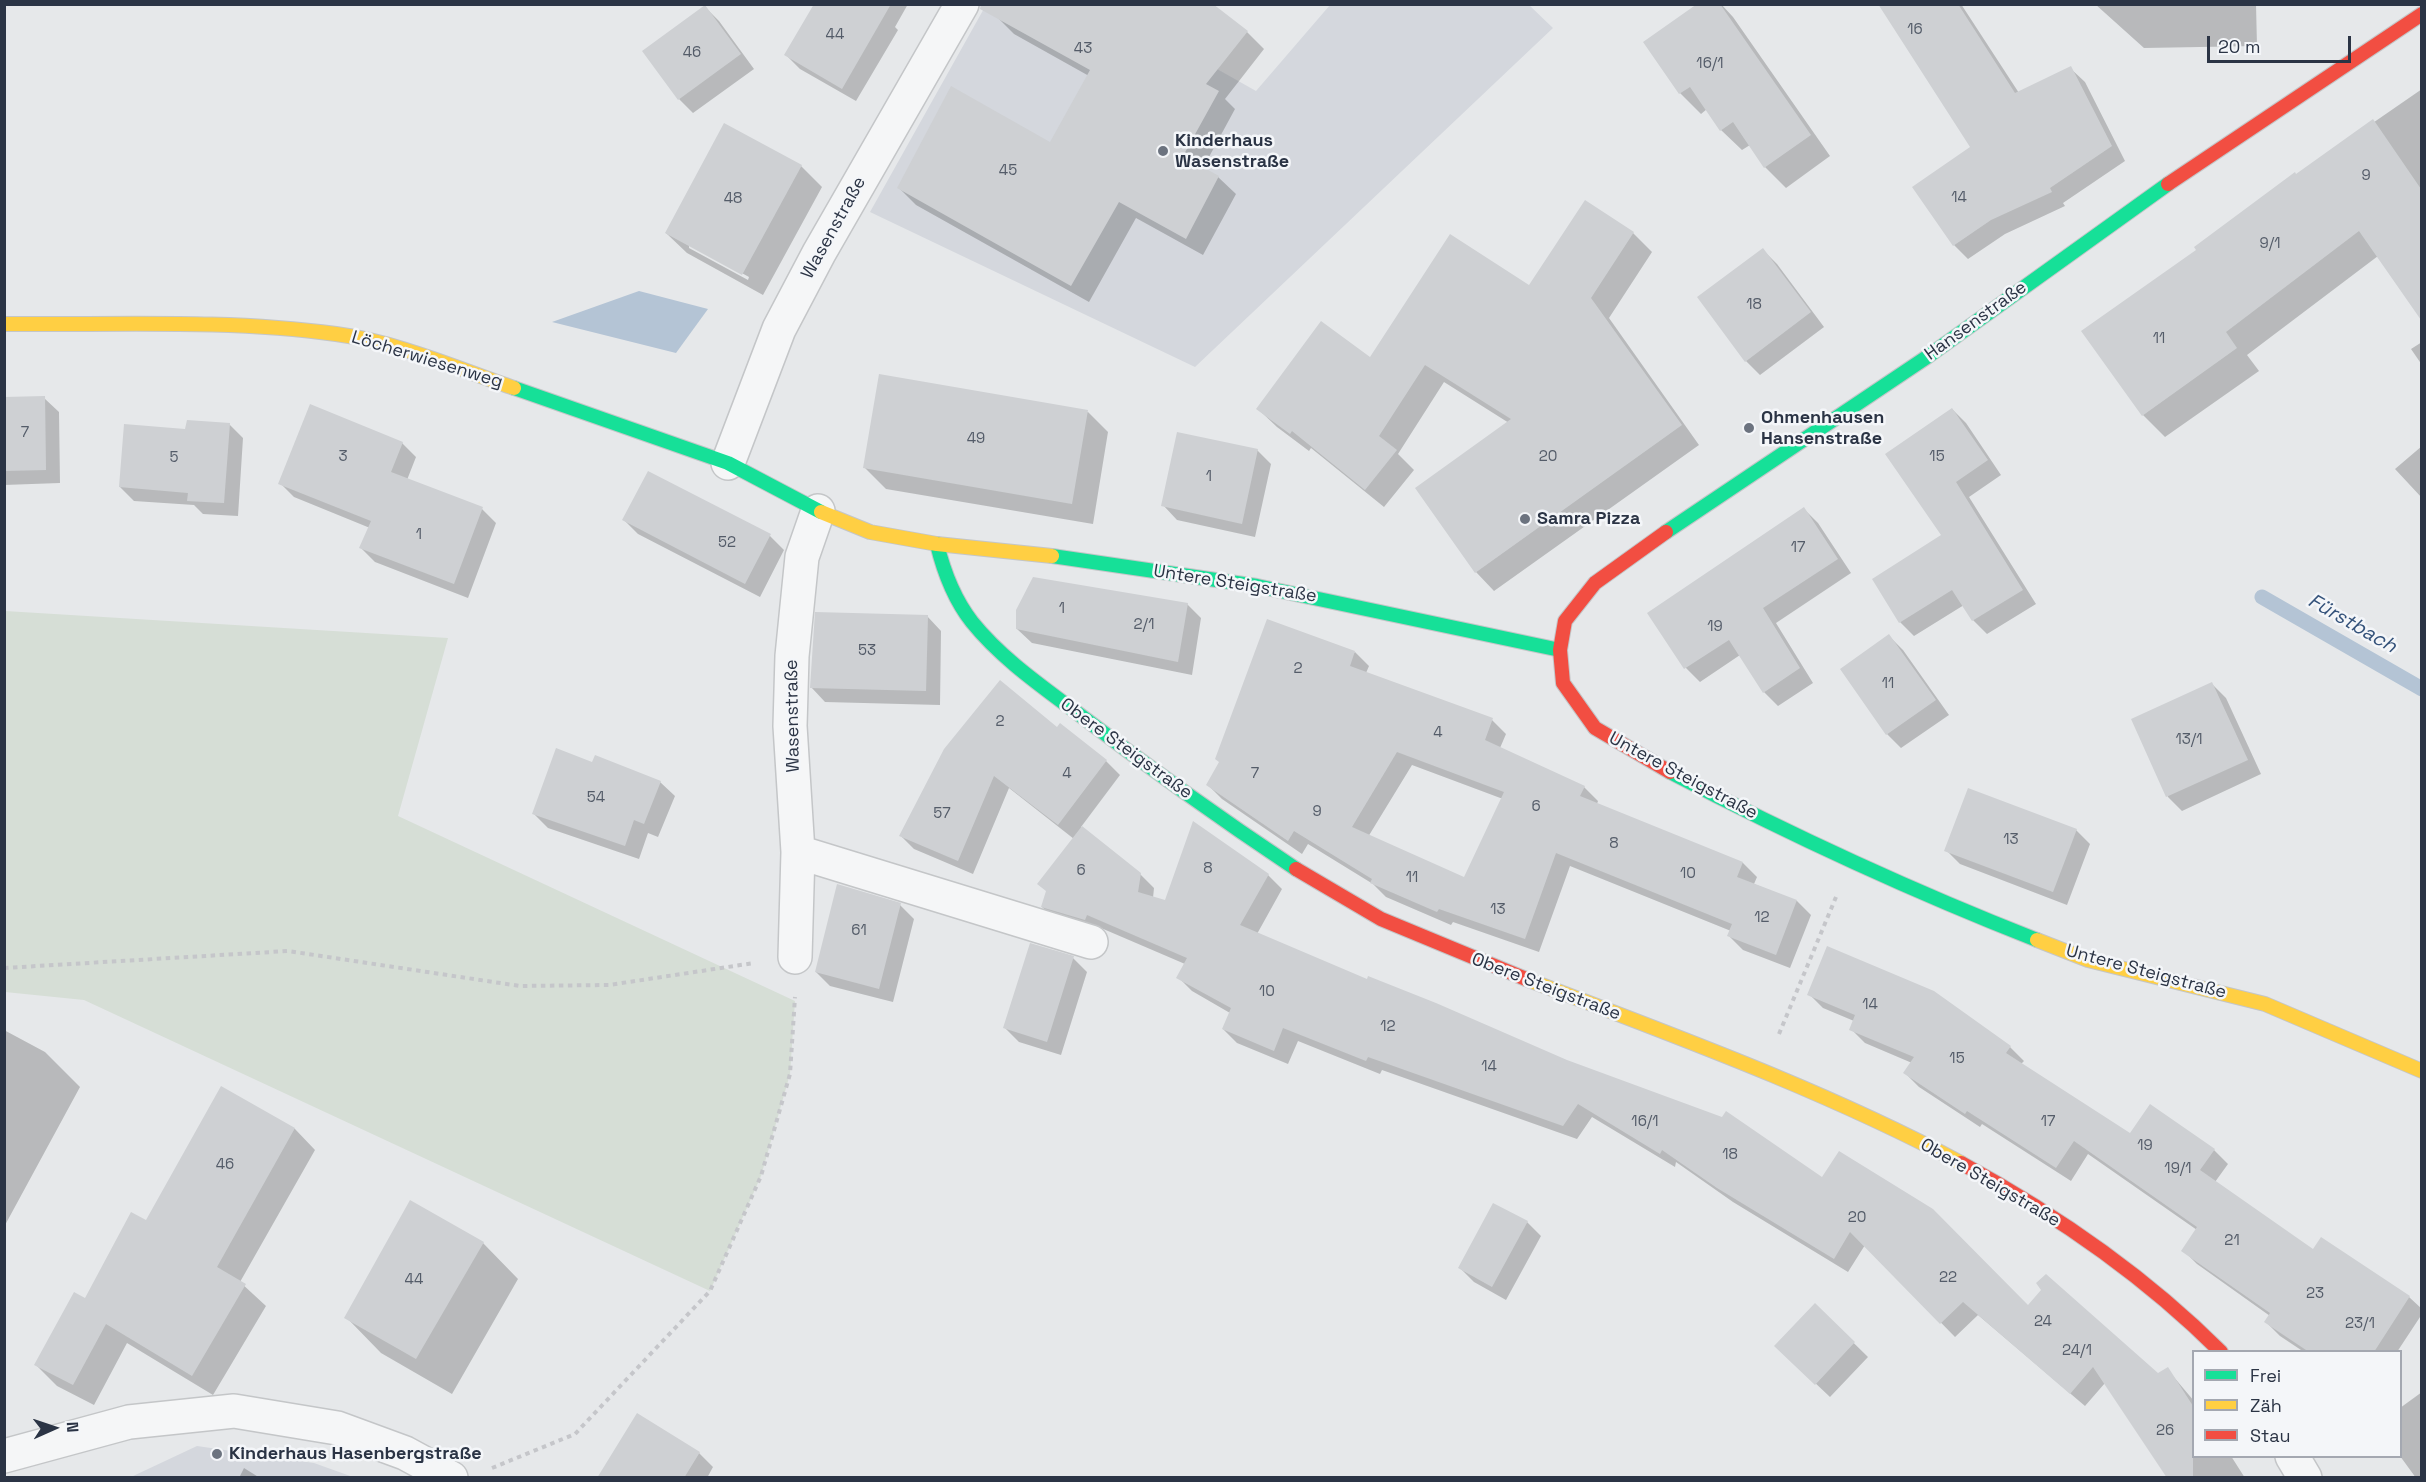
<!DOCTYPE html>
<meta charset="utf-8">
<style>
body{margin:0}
#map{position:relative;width:2426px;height:1482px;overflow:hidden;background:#e6e8ea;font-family:"Space Grotesk",sans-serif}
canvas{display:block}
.frame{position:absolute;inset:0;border:6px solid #2b3445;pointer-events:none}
.legend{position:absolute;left:2192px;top:1350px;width:210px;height:108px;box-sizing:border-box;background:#f4f6f9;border:2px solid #a4a8b1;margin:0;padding:8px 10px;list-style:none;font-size:18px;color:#2b3445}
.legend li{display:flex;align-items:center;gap:12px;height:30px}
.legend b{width:30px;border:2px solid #a4a8b1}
.north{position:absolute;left:24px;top:1398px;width:60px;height:60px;-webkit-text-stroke:4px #f4f6f9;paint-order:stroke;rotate:87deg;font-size:16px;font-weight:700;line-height:24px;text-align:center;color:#2b3445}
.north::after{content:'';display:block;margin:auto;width:21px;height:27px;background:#2b3445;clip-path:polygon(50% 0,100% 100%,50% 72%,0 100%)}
.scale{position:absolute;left:2207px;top:36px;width:144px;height:27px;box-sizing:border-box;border:3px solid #2b3445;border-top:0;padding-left:8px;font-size:18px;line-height:21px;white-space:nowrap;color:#2b3445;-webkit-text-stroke:4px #f4f6f9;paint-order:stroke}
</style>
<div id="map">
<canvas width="2426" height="1482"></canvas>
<div class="frame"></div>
<ul class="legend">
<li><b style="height:8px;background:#16e098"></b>Frei</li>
<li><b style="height:8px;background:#ffcf43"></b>Zäh</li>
<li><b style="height:8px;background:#f24e42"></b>Stau</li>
</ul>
<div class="north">N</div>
<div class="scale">20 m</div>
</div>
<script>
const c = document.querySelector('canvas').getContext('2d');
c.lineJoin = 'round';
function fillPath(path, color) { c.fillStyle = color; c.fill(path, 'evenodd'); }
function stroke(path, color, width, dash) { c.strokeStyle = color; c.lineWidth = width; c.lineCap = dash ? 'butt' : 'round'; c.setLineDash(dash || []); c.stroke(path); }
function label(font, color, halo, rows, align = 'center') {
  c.font = font + ' "Space Grotesk",sans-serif'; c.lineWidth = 5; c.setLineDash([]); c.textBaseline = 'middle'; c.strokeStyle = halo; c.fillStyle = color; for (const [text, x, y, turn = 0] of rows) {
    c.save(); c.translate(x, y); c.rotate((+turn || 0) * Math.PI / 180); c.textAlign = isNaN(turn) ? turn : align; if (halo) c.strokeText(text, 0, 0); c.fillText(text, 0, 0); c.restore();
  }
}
fillPath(new Path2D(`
 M 986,5 L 1104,5 L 1256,91 L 1330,5 L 1529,5 L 1553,28 L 1195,367 L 870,212 Z
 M 197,1446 L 314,1463 L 353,1477 L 131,1477 Z`), '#d4d7dd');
fillPath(new Path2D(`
 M 5,611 L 448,638 L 398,816 L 795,1001 L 790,1074 L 761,1176 L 710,1291 L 84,1000 L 5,992 Z`), '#d6ded6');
fillPath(new Path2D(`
 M 639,291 L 708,309 L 676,353 L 552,322 Z`), '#b4c4d5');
fillPath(new Path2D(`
 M 816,4 L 908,4 L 895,27 L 898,30 L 856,101 L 800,69 L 786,55 Z
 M 1700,4 L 1721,4 L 1733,17 L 1830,156 L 1786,188 L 1765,167 L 1750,145 L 1742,150 L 1721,130 L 1707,109 L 1701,114 L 1680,93 Z
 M 1882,4 L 1961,4 L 2019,93 L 2070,68 L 2085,82 L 2125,161 L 2063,203 L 2065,206 L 2005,234 L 1968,259 L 1954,245 L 1972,148 Z
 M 2095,4 L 2256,4 L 2257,46 L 2144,48 Z
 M 705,7 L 719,21 L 754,69 L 693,113 L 679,99 Z
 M 997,17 L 1247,32 L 1264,49 L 1225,99 L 1235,109 L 1203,168 L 1218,177 L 1236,194 L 1203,255 L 1136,218 L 1089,302 L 916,205 L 899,188 L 1051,144 L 1089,76 L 1014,34 Z
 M 2422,89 L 2422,317 L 2378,256 L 2247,355 L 2259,371 L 2165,437 L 2143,415 L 2198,250 L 2296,176 Z
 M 801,166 L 822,187 L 763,295 L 687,253 L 666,233 ZM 689,244 L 749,277 L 748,280 L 689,248 Z
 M 1585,202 L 1633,233 L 1652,252 L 1609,318 L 1699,445 L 1494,591 L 1476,572 L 1509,423 L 1444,382 L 1398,454 L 1414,470 L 1384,507 L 1311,448 L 1309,451 L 1277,427 L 1258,409 L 1530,287 Z
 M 1763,250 L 1777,264 L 1824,327 L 1760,375 L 1746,361 L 1699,298 Z
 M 2422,342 L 2422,365 L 2411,349 Z
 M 44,398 L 59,412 L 60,483 L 4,485 L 4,399 Z
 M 1952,409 L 1966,423 L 2001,475 L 1969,497 L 2036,604 L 1987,634 L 1973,620 L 1964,605 L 1914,636 L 1900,622 L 1943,536 Z
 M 1088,412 L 1108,432 L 1093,524 L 886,489 L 865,468 Z
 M 229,424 L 243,438 L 238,516 L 203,514 L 194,505 L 134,501 L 120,487 L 186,431 Z
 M 402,443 L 416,457 L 407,480 L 482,509 L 496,523 L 468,598 L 375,562 L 361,548 L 370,528 L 294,497 L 280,483 Z
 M 2422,446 L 2422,498 L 2395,469 Z
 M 1257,450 L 1271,464 L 1255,537 L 1177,520 L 1163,505 Z
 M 1804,509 L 1818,523 L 1851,573 L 1776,623 L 1813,683 L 1778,706 L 1764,692 L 1740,655 L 1700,682 L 1686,668 L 1649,613 Z
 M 624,520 L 770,536 L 784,550 L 760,597 L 638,534 Z
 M 1187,604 L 1201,618 L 1192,675 L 1032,643 L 1017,629 Z
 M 927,616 L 941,631 L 940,705 L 825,702 L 811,687 Z
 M 1889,636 L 1903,650 L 1949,715 L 1901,748 L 1887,734 Z
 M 1355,652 L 1369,666 L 1366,673 L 1492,720 L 1506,734 L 1500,748 L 1584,787 L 1598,801 L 1597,804 L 1743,863 L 1757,877 L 1754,884 L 1797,901 L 1811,915 L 1790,968 L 1743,950 L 1729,936 L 1731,931 L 1570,866 L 1539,952 L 1453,922 L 1451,925 L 1386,897 L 1373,884 L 1308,844 L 1302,854 L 1222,799 L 1208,785 ZM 1412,765 L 1503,799 L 1465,879 L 1368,837 Z
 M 2212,684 L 2226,698 L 2261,774 L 2182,811 L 2168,797 L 2133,720 Z
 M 1057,729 L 1106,761 L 1120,775 L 1081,827 L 1140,874 L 1154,888 L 1153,898 L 1166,901 L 1194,824 L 1268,875 L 1282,889 L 1257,934 L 1823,1180 L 2028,1307 L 2158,1375 L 2167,1369 L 2194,1401 L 2194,1456 L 2231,1456 L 2245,1478 L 2169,1478 L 2105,1383 L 2085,1406 L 1978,1315 L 1955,1337 L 1865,1245 L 1848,1272 L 1733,1202 L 1676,1162 L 1675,1167 L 1592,1117 L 1577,1139 L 1382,1070 L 1380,1074 L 1298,1041 L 1288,1064 L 1237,1043 L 1223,1029 L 1230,1013 L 1192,991 L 1178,977 L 1185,964 L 1101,928 L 1099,934 L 1057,921 L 1042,907 L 1074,839 L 1009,788 L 973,874 L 914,849 L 900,835 Z
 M 596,757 L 660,782 L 675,796 L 658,837 L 648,833 L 639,859 L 548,828 L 534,814 L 593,764 Z
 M 2076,830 L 2090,844 L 2067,905 L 1960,864 L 1946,850 Z
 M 900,905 L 914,919 L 893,1002 L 830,986 L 816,972 Z
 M 1073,958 L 1087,972 L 1061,1055 L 1019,1042 L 1005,1028 Z
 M 1809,994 L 2010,1047 L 2024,1061 L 2021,1064 L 2130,1135 L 2214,1150 L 2228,1164 L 2215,1182 L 2313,1251 L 2321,1239 L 2409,1297 L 2422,1309 L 2422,1314 L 2397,1352 L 2304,1352 L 2280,1336 L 2266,1322 L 2270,1316 L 2197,1264 L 2183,1250 L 2197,1230 L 2088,1154 L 2071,1181 L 1982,1124 L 1980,1127 L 1919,1087 L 1905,1073 L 1912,1063 L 1865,1043 L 1851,1029 L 1854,1021 L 1823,1008 Z
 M 4,1030 L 45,1052 L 80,1087 L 4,1227 Z
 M 222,1088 L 295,1129 L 315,1150 L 240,1282 L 266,1306 L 213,1395 L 127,1343 L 94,1405 L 57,1386 L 36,1365 L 146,1222 Z
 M 1527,1222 L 1541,1236 L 1506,1300 L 1474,1282 L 1460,1268 Z
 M 483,1243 L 518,1279 L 452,1394 L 381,1353 L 346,1317 Z
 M 1815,1305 L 1868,1357 L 1830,1397 L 1776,1346 Z
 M 2422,1392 L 2422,1478 L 2416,1478 L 2400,1456 L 2400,1408 Z
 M 699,1453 L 713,1467 L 707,1478 L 601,1478 Z
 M 244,1468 L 260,1478 L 239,1478 Z`), '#0003');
stroke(new Path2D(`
 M 2262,597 L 2422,689`), '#b4c4d5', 15);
fillPath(new Path2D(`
 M 814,4 L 891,4 L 842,89 L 784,55 Z
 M 981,4 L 1213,4 L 1248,31 L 1206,84 L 1219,91 L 1183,156 L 1219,176 L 1186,239 L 1119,202 L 1071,286 L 897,188 L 951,86 L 1050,142 L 1090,70 L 980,9 Z
 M 1697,4 L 1720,4 L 1811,135 L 1764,168 L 1733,122 L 1720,131 L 1690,87 L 1679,94 L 1643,42 Z
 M 1878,4 L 1958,4 L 2015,93 L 2071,66 L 2112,146 L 2050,188 L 2052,192 L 1991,220 L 1953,246 L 1912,187 L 1970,147 Z
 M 705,5 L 741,54 L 678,100 L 642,51 Z
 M 2373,119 L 2421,189 L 2421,320 L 2359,231 L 2226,332 L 2237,348 L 2142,416 L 2081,331 L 2196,250 L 2194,247 L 2295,172 L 2296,174 Z
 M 724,123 L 802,165 L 742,275 L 665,233 Z
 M 1585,200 L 1634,232 L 1591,298 L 1682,425 L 1475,573 L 1415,488 L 1511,419 L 1425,365 L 1379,436 L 1397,450 L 1365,490 L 1292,431 L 1290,434 L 1256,409 L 1321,321 L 1370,357 L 1450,234 L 1529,285 Z
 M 1763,248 L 1811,312 L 1745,362 L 1697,297 Z
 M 879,374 L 1088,410 L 1072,504 L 863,468 Z
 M 45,396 L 46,470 L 4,471 L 4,397 Z
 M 310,404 L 403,442 L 391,472 L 483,507 L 454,584 L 359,548 L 371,521 L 278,484 Z
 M 1952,408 L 1988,460 L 1956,482 L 2023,590 L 1972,621 L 1952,590 L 1899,623 L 1872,579 L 1941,535 L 1885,454 Z
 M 187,420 L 230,423 L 224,503 L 187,501 L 188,493 L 119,487 L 124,424 L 185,429 Z
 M 1177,432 L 1258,449 L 1242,524 L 1161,506 Z
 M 648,471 L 771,534 L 745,584 L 622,520 Z
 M 1804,507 L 1838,559 L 1763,608 L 1800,668 L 1763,693 L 1729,640 L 1684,669 L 1647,613 Z
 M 1033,577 L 1188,603 L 1178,662 L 1016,629 L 1016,610 Z
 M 815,612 L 928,615 L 926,691 L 810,688 Z
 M 1267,619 L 1355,651 L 1350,666 L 1493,718 L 1485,740 L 1585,786 L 1580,796 L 1743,862 L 1737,877 L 1797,900 L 1776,955 L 1727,936 L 1732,924 L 1556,853 L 1525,939 L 1439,909 L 1437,912 L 1370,883 L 1372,879 L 1294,831 L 1288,841 L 1206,785 L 1219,762 L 1215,759 ZM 1397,752 L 1504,792 L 1464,877 L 1352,827 Z
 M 1889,634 L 1936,700 L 1886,735 L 1840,669 Z
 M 1000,680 L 1057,727 L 1060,723 L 1107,760 L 1058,825 L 994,776 L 958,861 L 899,836 L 944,749 Z
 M 2212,682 L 2248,760 L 2166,797 L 2131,719 Z
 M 556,748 L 592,762 L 595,755 L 661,781 L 644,824 L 634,820 L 625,846 L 532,814 Z
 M 1968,788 L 2077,829 L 2053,892 L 1944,851 Z
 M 1193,821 L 1269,874 L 1240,925 L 1367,979 L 1368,976 L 1436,1003 L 1567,1060 L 1722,1117 L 1726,1111 L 1822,1177 L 1839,1151 L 1933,1209 L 2028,1305 L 2041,1290 L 2036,1283 L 2046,1274 L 2158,1373 L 2168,1367 L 2193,1406 L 2193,1478 L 2167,1478 L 2093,1367 L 2070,1394 L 1963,1302 L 1940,1324 L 1850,1232 L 1834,1259 L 1717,1188 L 1662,1150 L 1660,1154 L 1578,1104 L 1563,1126 L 1368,1057 L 1366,1061 L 1283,1028 L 1274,1051 L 1222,1029 L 1231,1008 L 1176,978 L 1187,958 L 1087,915 L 1085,920 L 1041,907 L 1046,891 L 1037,884 L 1082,826 L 1141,873 L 1138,892 L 1165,900 Z
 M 837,884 L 901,903 L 879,989 L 815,972 Z
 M 1030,943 L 1074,956 L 1047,1042 L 1003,1028 Z
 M 1827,946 L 1934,991 L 2011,1046 L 2006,1053 L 2130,1133 L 2150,1104 L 2215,1149 L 2200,1170 L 2313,1249 L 2321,1237 L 2410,1296 L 2374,1352 L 2309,1352 L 2264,1322 L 2270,1313 L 2181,1251 L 2197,1227 L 2074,1141 L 2056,1168 L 1967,1111 L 1965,1114 L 1903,1073 L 1914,1057 L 1849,1030 L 1855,1015 L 1807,995 Z
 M 221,1086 L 295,1128 L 217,1267 L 246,1284 L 192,1376 L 106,1324 L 73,1385 L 34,1365 L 74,1292 L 85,1298 L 131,1212 L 146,1220 Z
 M 410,1200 L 484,1242 L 416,1359 L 344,1318 Z
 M 1493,1203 L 1528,1221 L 1492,1287 L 1458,1268 Z
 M 1815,1303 L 1855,1342 L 1815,1385 L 1774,1346 Z
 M 637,1413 L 700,1452 L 684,1478 L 597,1478 Z`), '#ced0d3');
const street = new Path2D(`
 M 728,463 L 779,329 L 819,253 L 962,4
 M 798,852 L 1091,942
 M 795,957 L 798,852 L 790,726 L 792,656 L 802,557 L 818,511
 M 4,1456 L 129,1422 L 234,1411 L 337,1428 L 405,1453 L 451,1478
 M 2292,1456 L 2305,1478`);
const fast = new Path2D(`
 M 514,388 L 728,463 L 821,512
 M 1666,532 L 1927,357 L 2168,184
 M 937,544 C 944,573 954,599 972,622 C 1001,658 1040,685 1076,712 C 1148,767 1221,819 1296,869
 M 1052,556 L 1257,586 L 1560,650
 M 1670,772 C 1789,834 1912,891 2037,940`);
const slow = new Path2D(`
 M 4,324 C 114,325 227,319 336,334 C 397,342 456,368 514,388
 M 821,512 L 870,532 L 937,544 L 1052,556
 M 2037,940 L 2088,960 L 2265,1004 L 2422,1071
 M 1526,979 C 1672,1035 1822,1089 1961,1163`);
const jam = new Path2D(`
 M 2168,184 L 2422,14
 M 1666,532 L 1595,583 L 1565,621 L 1560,650 L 1563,683 L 1595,728 L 1670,772
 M 1296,869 L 1381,919 L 1526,979
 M 1961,1163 C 2057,1215 2144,1275 2221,1352`);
stroke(street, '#c4c6c8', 36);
stroke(fast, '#c4c6c8', 16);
stroke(slow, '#c4c6c8', 16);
stroke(jam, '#c4c6c8', 16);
stroke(new Path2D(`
 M 4,968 L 288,951 L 520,986 L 609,985 L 754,963
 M 1779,1034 L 1836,897
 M 492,1468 L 575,1434 L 710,1291 L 761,1176 L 790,1074 L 795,997`), '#c5c6ca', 4, [4.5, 4.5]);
stroke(street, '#f5f6f7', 33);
stroke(fast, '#16e098', 14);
stroke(slow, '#ffcf43', 14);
stroke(jam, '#f24e42', 14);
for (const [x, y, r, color] of [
 [1163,151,6,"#6c737f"],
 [1749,428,6,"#6c737f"],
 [1525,519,6,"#6c737f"],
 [217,1454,6,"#6c737f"]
]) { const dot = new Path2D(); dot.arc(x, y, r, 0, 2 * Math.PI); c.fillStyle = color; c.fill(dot); stroke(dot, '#f4f6f9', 2); }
label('15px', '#545c69', null, [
 ["16",1915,30],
 ["44",835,35],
 ["43",1083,49],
 ["46",692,53],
 ["16/1",1710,64],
 ["45",1008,171],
 ["9",2366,176],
 ["14",1959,198],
 ["48",733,199],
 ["9/1",2270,244],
 ["18",1754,305],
 ["11",2159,339],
 ["7",25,433],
 ["49",976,439],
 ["3",343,457],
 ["20",1548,457],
 ["15",1937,457],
 ["5",174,458],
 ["1",1209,477],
 ["1",419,535],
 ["52",727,543],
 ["17",1798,548],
 ["1",1062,609],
 ["2/1",1144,625],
 ["19",1715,627],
 ["53",867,651],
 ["2",1298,669],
 ["11",1888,684],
 ["2",1000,722],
 ["4",1438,733],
 ["13/1",2189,740],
 ["4",1067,774],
 ["7",1255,774],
 ["54",596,798],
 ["6",1536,807],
 ["9",1317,812],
 ["57",942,814],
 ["13",2011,840],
 ["8",1614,844],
 ["8",1208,869],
 ["6",1081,871],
 ["10",1688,874],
 ["11",1412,878],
 ["13",1498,910],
 ["12",1762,918],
 ["61",859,931],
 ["10",1267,992],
 ["14",1870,1005],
 ["12",1388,1027],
 ["15",1957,1059],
 ["14",1489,1067],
 ["16/1",1645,1122],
 ["17",2048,1122],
 ["19",2145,1146],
 ["18",1730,1155],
 ["46",225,1165],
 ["19/1",2178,1169],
 ["20",1857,1218],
 ["21",2232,1241],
 ["22",1948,1278],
 ["44",414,1280],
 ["23",2315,1294],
 ["24",2043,1322],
 ["23/1",2360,1324],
 ["24/1",2077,1351],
 ["26",2165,1431]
]);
label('bold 18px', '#2b3445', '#f4f6f9', [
 ["Kinderhaus",1175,141],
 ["Wasenstraße",1175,162],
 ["Ohmenhausen",1761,418],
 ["Hansenstraße",1761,439],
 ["Samra Pizza",1537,519],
 ["Kinderhaus Hasenbergstraße",229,1454]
], 'left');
label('18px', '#2b3445', '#f4f6f9', [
 ["Wasenstraße",834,228,-61],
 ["Hansenstraße",1976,321,-36],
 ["Löcherwiesenweg",427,360,17],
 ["Untere Steigstraße",1235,584,9],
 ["Wasenstraße",793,716,-91],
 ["Obere Steigstraße",1126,749,36],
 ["Untere Steigstraße",1683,776,28],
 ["Untere Steigstraße",2146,972,15],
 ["Obere Steigstraße",1546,987,21],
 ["Obere Steigstraße",1990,1183,30]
]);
label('italic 20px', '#34527a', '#f4f6f9', [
 ["Fürstbach",2352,624,30]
]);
</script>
